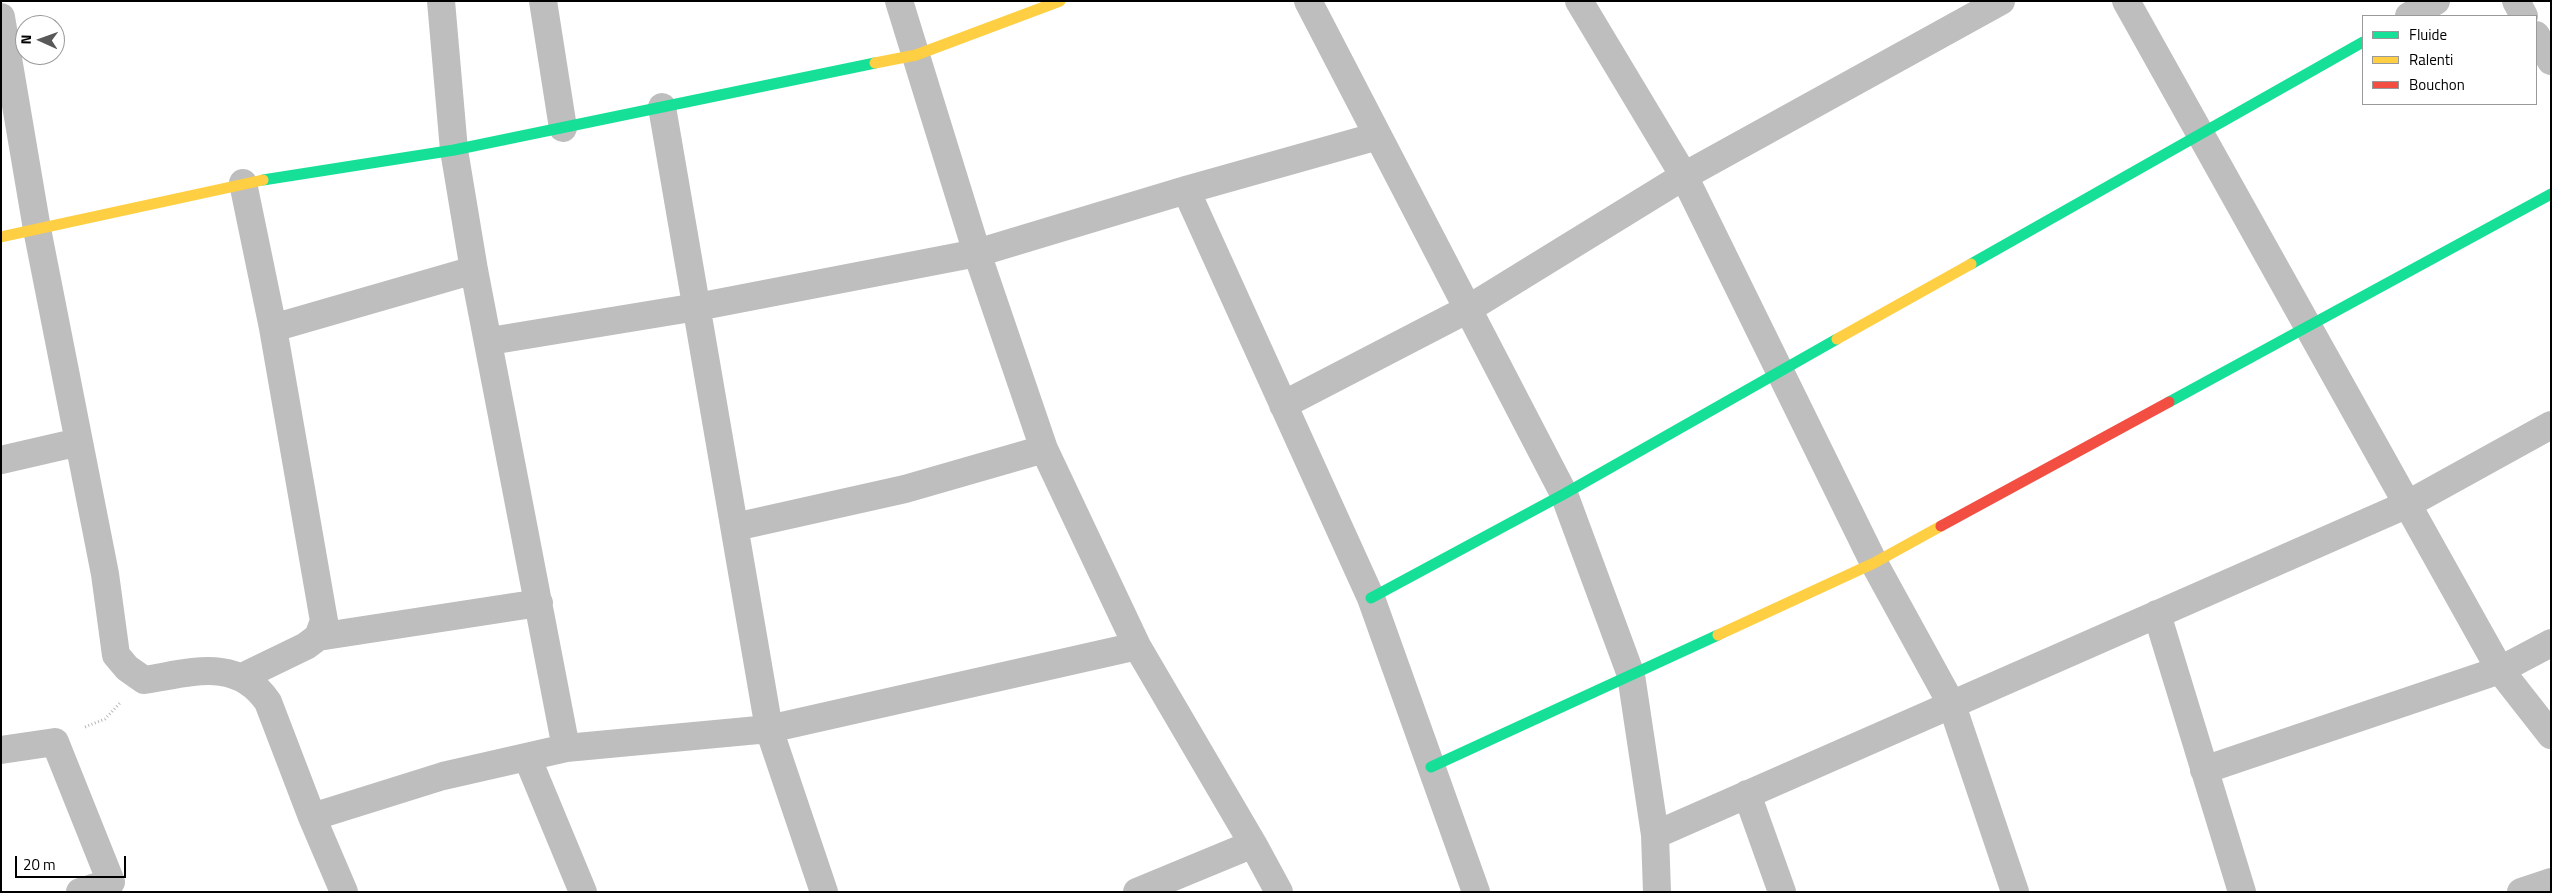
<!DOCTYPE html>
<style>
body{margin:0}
#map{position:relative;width:2552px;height:893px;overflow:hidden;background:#fff;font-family:"Titillium Web",sans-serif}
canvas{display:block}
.frame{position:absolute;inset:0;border:2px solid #000;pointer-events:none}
.legend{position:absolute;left:2362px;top:15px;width:175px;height:90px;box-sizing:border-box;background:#fff;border:1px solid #999;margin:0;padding:6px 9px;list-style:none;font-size:15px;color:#000}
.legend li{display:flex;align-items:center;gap:10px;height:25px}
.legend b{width:25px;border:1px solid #999}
.north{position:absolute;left:15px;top:15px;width:50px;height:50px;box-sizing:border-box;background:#fff;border:1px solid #999;border-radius:50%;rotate:272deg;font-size:14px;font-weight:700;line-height:20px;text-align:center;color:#000}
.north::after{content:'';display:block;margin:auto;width:18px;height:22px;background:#595959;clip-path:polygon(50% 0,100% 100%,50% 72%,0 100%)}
.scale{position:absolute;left:15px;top:856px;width:111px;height:22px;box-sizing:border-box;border:2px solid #000;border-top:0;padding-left:6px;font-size:15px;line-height:18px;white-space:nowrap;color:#000;-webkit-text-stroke:4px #fff;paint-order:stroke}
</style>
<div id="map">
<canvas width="2552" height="893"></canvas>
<div class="frame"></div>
<ul class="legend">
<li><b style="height:6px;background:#16e098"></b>Fluide</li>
<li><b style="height:6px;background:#ffcf43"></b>Ralenti</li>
<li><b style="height:6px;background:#f24e42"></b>Bouchon</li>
</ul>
<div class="north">N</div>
<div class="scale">20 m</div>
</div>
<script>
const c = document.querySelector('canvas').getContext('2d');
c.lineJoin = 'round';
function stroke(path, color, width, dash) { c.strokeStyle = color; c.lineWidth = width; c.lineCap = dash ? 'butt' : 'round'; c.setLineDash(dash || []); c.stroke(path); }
stroke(new Path2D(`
 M 85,727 L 105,719 L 120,703`), '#b8b8b8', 3, [1, 2.5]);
stroke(new Path2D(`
 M 441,1 L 454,150 L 474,270 L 566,748
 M 543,1 L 563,128
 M 899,1 L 977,253 L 1044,449 L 1137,646 L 1253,844 L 1279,892
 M 1308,1 L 1564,494 L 1631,675 L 1655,835 L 1657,892
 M 1579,1 L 1684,176 L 1874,563 L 1952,705 L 2015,892
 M 2126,1 L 2500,670 L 2551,735
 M 2516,1 L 2524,16
 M 2409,16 L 2436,1
 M 1,17 L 37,229 L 105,574 L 116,655 L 127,668 L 144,680 C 190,673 237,656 268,702 L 312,817 L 344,892
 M 2536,35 L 2551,61
 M 662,107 L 769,729 L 824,892
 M 1186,190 L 1371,598 L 1476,892
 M 273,328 L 474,270
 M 490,341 L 697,307 L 977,253 L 1186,190 L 1378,136
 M 1283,405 L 1468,309 L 1684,176 L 2001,1
 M 1,460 L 79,442
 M 735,527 L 905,489 L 1044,449
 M 2157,614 L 2242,892
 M 318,637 L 539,603
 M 242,677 L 306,646 L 318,637 L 324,621 L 273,328 L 243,183
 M 1,750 L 55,742 L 111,882 L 80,892
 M 527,757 L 583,892
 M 2204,770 L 2500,670 L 2551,643
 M 1747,794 L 1782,892
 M 312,817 L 443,776 L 566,748 L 769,729 L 1137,646
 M 1655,835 L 2408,504 L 2551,425
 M 1137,892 L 1253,844
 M 2521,892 L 2551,882`), '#bebebe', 28);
stroke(new Path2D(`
 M 263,180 L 454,150 L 875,63
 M 1971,264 L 2363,42
 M 2169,402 L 2551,194
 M 1371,598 L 1564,494 L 1837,339
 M 1431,767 L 1718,635`), '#16e098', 11);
stroke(new Path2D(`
 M 875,63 L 916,55 L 1060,1
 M 1,237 L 263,180
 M 1837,339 L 1971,264
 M 1718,635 L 1874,563 L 1941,526`), '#ffcf43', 11);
stroke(new Path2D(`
 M 1941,526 L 2169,402`), '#f24e42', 11);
</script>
